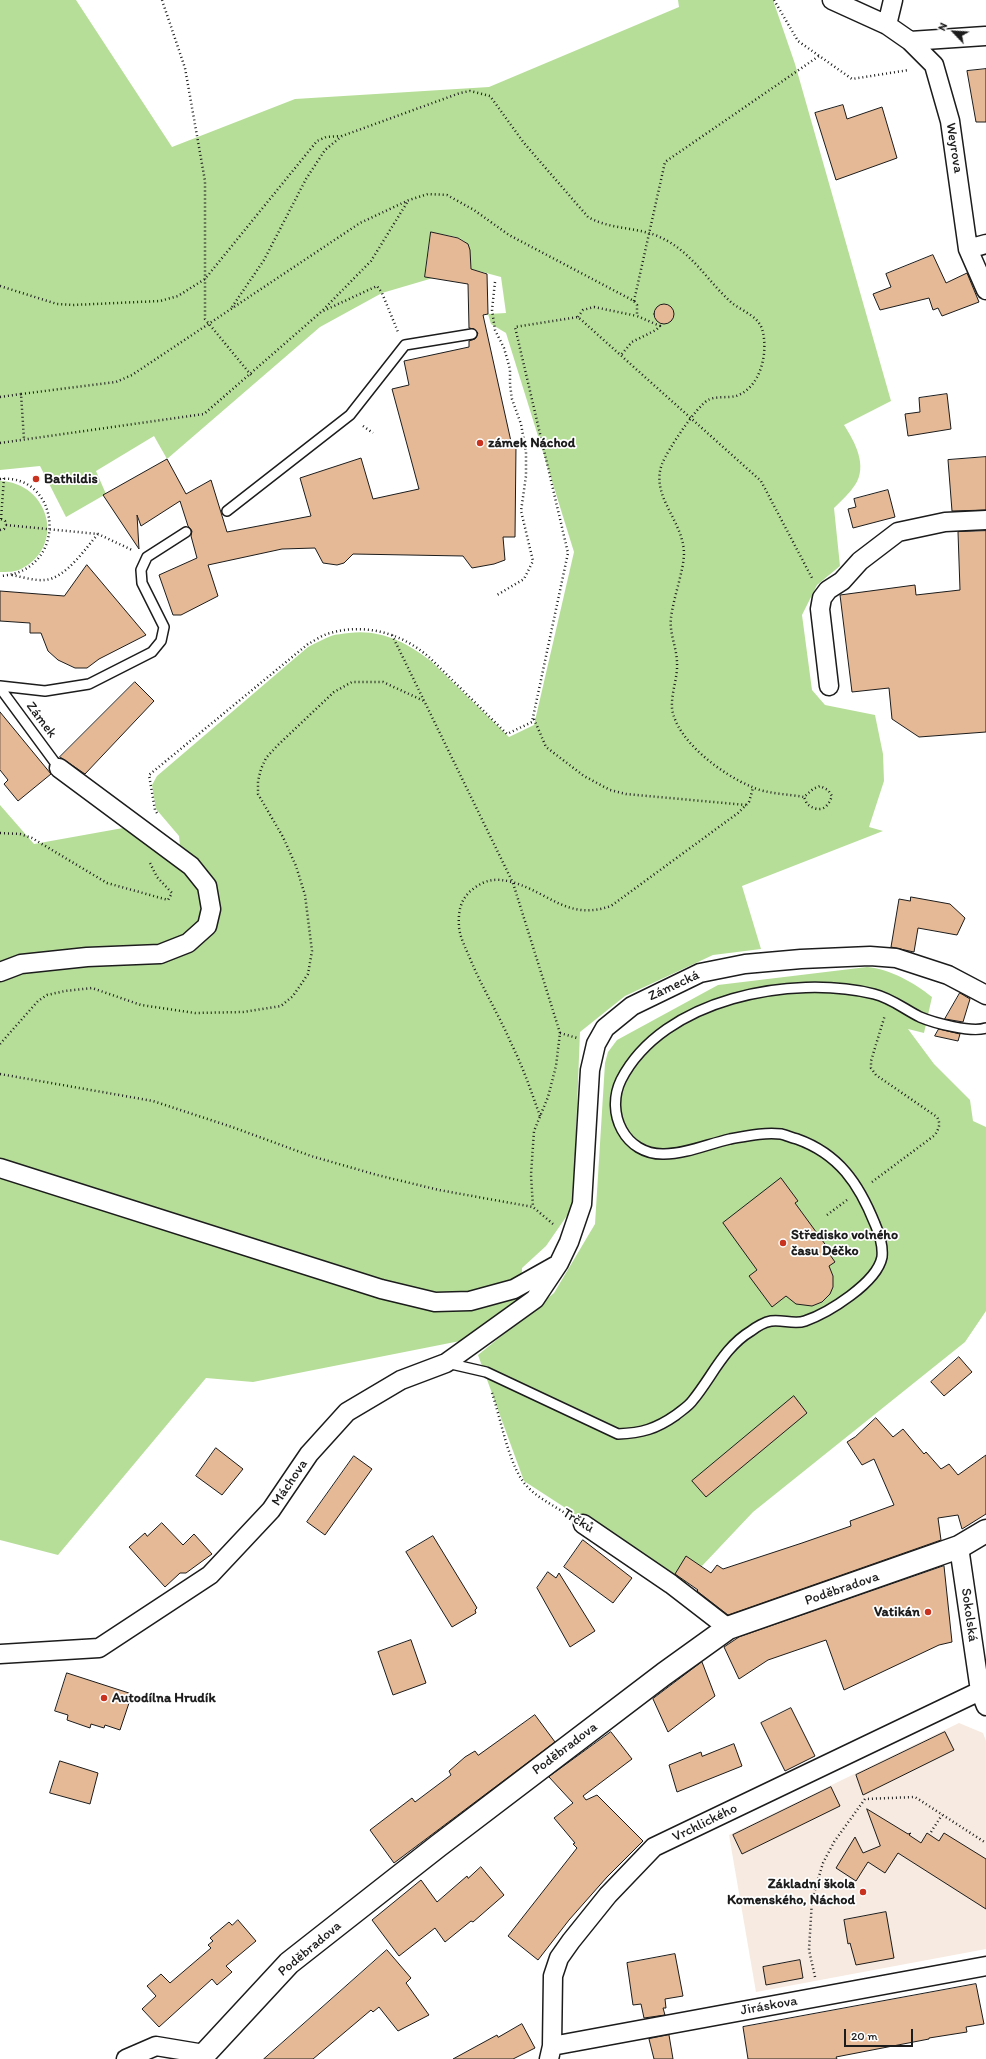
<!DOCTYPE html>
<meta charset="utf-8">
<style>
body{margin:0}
#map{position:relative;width:986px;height:2059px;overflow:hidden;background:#fff;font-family:Itim,sans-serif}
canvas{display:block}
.north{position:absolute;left:934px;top:12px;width:40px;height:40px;-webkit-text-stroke:3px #fff;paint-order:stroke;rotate:295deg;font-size:11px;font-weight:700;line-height:16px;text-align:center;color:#1c1c1c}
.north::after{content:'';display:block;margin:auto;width:14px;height:18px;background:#1c1c1c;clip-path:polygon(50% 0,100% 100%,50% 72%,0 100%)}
.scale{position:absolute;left:844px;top:2029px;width:69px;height:18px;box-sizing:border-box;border:2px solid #1c1c1c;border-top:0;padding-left:5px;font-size:12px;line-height:14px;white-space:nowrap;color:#1c1c1c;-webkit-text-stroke:3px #fff;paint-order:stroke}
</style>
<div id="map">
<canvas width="986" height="2059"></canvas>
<div class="north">N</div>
<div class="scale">20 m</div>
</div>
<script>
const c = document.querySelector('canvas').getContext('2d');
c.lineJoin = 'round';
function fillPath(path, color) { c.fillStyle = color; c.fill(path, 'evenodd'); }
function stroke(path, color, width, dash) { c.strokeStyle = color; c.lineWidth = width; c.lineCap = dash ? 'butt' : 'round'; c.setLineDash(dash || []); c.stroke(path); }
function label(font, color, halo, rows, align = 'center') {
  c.font = font + ' Itim,sans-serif'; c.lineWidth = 3.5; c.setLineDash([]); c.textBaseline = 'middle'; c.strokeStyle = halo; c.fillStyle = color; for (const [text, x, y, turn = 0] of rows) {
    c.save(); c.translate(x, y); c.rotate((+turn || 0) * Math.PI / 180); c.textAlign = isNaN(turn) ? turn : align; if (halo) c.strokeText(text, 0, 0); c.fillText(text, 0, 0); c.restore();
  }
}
fillPath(new Path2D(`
 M 959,1723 L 983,1733 L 986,1741 L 986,1949 L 756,1992 L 729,1835 Z`), '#f7eae0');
fillPath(new Path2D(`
 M 0,0 L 76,0 L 172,147 L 295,99 L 489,87 L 679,7 L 678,0 L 773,0 L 795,64 L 891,401 L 844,425 C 855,442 868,466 855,485 C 849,494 841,501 834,508 L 840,566 L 817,585 L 802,615 L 812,690 L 825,705 L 875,715 L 883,754 L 884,781 L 869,827 L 883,831 L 742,886 L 761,949 L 713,955 L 625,996 L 580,1032 L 573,1207 L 546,1246 L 522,1268 L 521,1300 L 460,1341 L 253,1382 L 206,1378 L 58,1555 L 0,1540 L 0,805 L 34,844 L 123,828 L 175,865 L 180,846 L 179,836 L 156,809 L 152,785 L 157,776 L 308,647 C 316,643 323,639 331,636 C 336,634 343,634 349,633 C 380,629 406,642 431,661 L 509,737 L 534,725 L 574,552 L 506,333 L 491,324 L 488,314 L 506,313 L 501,277 L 471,269 C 469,236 466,239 435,233 L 430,237 L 425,276 L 433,278 L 382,293 L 320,327 L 167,459 L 154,436 L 96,471 L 106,494 L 66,517 L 40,466 L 0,470 Z
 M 0,481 C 50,483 66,547 21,569 C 15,572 7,572 0,572 Z
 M 867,967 C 890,969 915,983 932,997 L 924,1033 L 908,1029 L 934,1064 L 970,1100 L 973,1121 L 986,1127 L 986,1311 L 965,1342 L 753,1512 L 684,1585 L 524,1481 L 478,1355 L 554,1293 L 595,1224 L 605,1063 L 608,1052 L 617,1040 L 718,985 Z`), '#b7de99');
const building = new Path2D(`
 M 986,69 L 986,122 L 976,122 L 967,71 Z
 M 843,105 L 847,119 L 882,107 L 897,158 L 836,180 L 815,113 Z
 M 431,232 L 458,238 L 468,244 L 470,250 L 471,269 L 487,274 L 488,314 L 483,315 L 512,446 L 516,446 L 515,537 L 503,537 L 505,560 L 494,564 L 472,568 L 463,556 L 353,554 L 344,563 L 337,565 L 323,563 L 315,548 L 282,549 L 208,565 L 218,596 L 181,615 L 173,615 L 159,575 L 197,558 L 191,536 L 192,531 L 188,526 L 180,501 L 141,526 L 137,515 L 139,549 L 103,495 L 167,459 L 186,494 L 211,480 L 227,532 L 311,516 L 300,478 L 361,458 L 373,499 L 419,489 L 392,389 L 409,385 L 404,361 L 469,347 L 469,341 L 475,339 L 478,333 L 474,329 L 469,328 L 468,284 L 425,277 Z
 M 933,255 L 946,283 L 967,273 L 979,302 L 942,316 L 938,308 L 933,310 L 929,298 L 880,310 L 873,294 L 891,287 L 886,274 Z
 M654 314a10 10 0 1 1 20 0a10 10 0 1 1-20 0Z
 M 947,394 L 951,429 L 908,436 L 905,414 L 920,412 L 919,398 Z
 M 986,457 L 986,510 L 952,511 L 948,460 Z
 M 888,490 L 895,517 L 853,528 L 848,509 L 856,507 L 854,499 Z
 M 986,531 L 986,732 L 919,737 L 892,719 L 889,688 L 852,692 L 840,595 L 915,585 L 916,595 L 960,590 L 958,532 Z
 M 87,565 L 146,635 L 99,659 L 87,668 L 75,668 L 58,660 L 48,651 L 41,633 L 30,633 L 30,623 L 0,621 L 0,591 L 64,596 Z
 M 135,682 L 154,701 L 85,774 L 60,757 Z
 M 0,712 L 51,774 L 18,801 L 4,784 L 8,780 L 0,770 Z
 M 911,897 L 950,904 L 965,918 L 957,935 L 918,928 L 914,952 L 891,947 L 899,899 L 910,901 Z
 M 960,993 L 970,999 L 963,1022 L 945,1019 Z
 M 939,1029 L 960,1034 L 958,1041 L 935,1036 Z
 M 781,1178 L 798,1201 L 795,1203 L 830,1251 L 828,1252 L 835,1262 L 829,1266 L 833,1276 L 833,1287 L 830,1294 L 822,1302 L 812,1306 L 796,1304 L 786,1296 L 772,1307 L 749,1276 L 757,1270 L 723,1223 Z
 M 959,1357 L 972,1372 L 944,1396 L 931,1382 Z
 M 794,1396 L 807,1413 L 706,1497 L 692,1481 Z
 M 876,1418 L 893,1437 L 903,1429 L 924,1454 L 926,1452 L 941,1469 L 949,1464 L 958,1475 L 986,1455 L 986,1514 L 962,1529 L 958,1515 L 938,1518 L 941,1540 L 728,1615 L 697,1591 L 698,1590 L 675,1574 L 686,1556 L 711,1573 L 717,1565 L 723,1569 L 802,1543 L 851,1526 L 850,1521 L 894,1505 L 874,1459 L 862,1465 L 847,1442 L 855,1437 Z
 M 216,1448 L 243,1469 L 222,1495 L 196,1476 Z
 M 354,1456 L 372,1469 L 325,1535 L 307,1522 Z
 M 162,1523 L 183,1545 L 194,1534 L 212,1554 L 186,1573 L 180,1573 L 165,1587 L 129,1547 L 145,1533 L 147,1536 Z
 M 433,1536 L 477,1608 L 475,1610 L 476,1613 L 452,1627 L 406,1552 Z
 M 583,1540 L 632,1578 L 613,1603 L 564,1567 Z
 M 944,1566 L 952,1642 L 939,1645 L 844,1690 L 826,1640 L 768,1660 L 739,1679 L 724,1647 L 739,1637 Z
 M 548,1572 L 556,1578 L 559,1573 L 595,1631 L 570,1647 L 537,1588 Z
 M 411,1640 L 426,1683 L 393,1695 L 378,1652 Z
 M 702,1662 L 715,1696 L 668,1732 L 653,1699 Z
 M 67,1673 L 132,1694 L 120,1730 L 105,1725 L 104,1728 L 91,1724 L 90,1728 L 67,1720 L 68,1715 L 55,1711 Z
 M 791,1708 L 815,1756 L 785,1771 L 761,1723 Z
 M 535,1715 L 555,1742 L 394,1863 L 370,1830 L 412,1798 L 415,1802 L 451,1775 L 449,1771 L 465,1757 L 475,1751 L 478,1755 Z
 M 611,1732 L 632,1759 L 583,1796 L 586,1800 L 597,1795 L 643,1841 L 607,1877 L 569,1920 L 538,1960 L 508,1936 L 577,1848 L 573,1844 L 575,1843 L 554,1818 L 573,1803 L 549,1777 Z
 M 945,1732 L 954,1750 L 863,1795 L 856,1775 Z
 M 734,1744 L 742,1766 L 677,1792 L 669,1765 L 701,1752 L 702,1756 Z
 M 60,1761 L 98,1773 L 90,1804 L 50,1793 Z
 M 831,1787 L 840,1806 L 742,1854 L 733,1835 Z
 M 867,1809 L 908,1834 L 911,1833 L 909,1835 L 921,1843 L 927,1833 L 939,1841 L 944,1833 L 986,1859 L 986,1909 L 898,1853 L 885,1873 L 868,1862 L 856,1881 L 836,1868 L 855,1837 L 863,1853 L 880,1846 Z
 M 481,1867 L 504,1895 L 473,1922 L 471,1921 L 445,1942 L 435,1928 L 399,1956 L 372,1920 L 421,1880 L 437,1902 L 467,1876 L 468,1878 Z
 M 886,1912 L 894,1958 L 856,1965 L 850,1943 L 848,1944 L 844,1920 Z
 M 238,1920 L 256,1941 L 226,1966 L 232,1972 L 217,1985 L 212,1979 L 159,2027 L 142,2009 L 156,1996 L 147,1986 L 161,1974 L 170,1983 L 211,1948 L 208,1945 L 213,1941 L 210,1938 L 229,1922 L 232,1925 Z
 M 387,1950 L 411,1978 L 406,1983 L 429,2015 L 398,2031 L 379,2007 L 373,2012 L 371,2010 L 313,2059 L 264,2059 Z
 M 675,1954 L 683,1996 L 665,1999 L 666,2008 L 663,2008 L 665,2015 L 644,2018 L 641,2004 L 633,2005 L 627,1963 Z
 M 800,1960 L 803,1978 L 766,1985 L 763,1967 Z
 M 976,1984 L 984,2024 L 966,2027 L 967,2032 L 929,2038 L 929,2039 L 836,2057 L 837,2059 L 748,2059 L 743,2027 Z
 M 522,2024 L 535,2048 L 513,2059 L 453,2059 L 497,2035 L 498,2037 Z
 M 669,2035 L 673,2059 L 654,2059 L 649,2039 Z`);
fillPath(building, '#e5b996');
stroke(building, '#1c1c1c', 1);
const service = new Path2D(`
 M 227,511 L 350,415 L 405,345 L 472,334
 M 0,686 L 45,691 L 89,684 L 152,652 L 161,641 L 164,627 L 142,583 L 141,570 L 147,557 L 186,532
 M 0,688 L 59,768
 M 447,1363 L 486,1372 L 618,1434 C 642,1433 656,1429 676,1415 C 682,1410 689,1406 693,1400 C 712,1377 724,1347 751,1331 C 756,1327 765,1322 771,1321 C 782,1319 794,1325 805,1321 C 828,1313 877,1283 882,1257 C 883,1247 879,1233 875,1224 C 859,1184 839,1154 797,1139 C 792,1138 786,1135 781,1134 C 764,1132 747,1136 730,1139 C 708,1144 686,1154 664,1154 C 625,1155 605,1113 621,1080 C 663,998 792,974 874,994 C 891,998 904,1009 920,1017 C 934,1023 972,1033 986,1028`);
const minor = new Path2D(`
 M 832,0 L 887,25 L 910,41 L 934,65 L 950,121 L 968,249 L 986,290
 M 887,25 L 893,0
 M 910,41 L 985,36
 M 968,249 L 986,244
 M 829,686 L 820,609 L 822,598 L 828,590 L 842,581 L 860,561 L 898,532 L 945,522 L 986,520
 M 0,972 L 21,964 L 87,957 L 160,954 L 188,943 L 207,926 L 211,909 L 207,886 L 191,866 L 59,768
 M 0,1168 L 381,1289 L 435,1302 L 470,1301 L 514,1289 L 555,1266
 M 583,1524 L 671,1584 L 728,1628
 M 959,1547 L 980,1691 L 986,1706
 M 0,1654 L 99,1648 L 210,1575 L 271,1510 L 309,1454 L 347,1412 L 401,1380 L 446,1363 L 535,1299 L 559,1263 L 569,1242 L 582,1204 L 590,1070 L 596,1044 L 605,1028 L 632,1006 L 700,973 L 745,964 L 801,959 L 870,956 L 896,958 L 948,975 L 986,995
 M 552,2046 L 986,1966
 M 126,2059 L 156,2046 L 204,2054
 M 549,2059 L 552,2046 L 553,1976 L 559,1958 L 571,1941 L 608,1895 L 654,1847 L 980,1691`);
const tertiary = new Path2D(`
 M 200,2059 L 289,1963 L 438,1846 L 664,1674 L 728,1628 L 959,1547 L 986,1531`);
stroke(service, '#1c1c1c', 12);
stroke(minor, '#1c1c1c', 21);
stroke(tertiary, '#1c1c1c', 25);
stroke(new Path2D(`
 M 162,0 L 185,68 L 205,181 L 205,319 L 251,375
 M 774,0 L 798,41 L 852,79 L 909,70
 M 495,282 L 492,310 L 495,330 L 504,348 L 510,369 L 510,385 L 512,399 L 521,424 L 526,452 L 526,476 L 521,511 L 533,561 L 524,579 L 497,595
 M 0,286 L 57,304 L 73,305 L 160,301 L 178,296 L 205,279 L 317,141 L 326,137 L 341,136
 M 232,307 L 264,260 L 306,179 L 325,150 L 342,136 L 460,93 L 470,91 L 490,96 L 524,143 L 588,217 C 609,229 633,227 655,235 C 691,249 705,279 732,303 C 742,311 758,316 762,329 C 769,351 761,388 736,396 C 728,398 715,396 708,400 C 696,407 667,451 662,464 C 650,496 683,520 684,553 C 684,570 673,599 671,618 C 669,633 677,648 677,663 C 678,677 671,693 672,708 C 676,741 723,775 752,787 C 767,794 788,794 804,797 L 813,789 L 820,786 L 828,790 L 832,796 C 827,810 819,813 807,804 L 804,797
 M 323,310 L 371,261 L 408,201
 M 578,317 L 583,310 L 594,307 L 637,316
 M 21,394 L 116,382 L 132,375 L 360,223 L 409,200 L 428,194 L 447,195 L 474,210 L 509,235 L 634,301 L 637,305 L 637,316 L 660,326 L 656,330 L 632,342 L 621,355
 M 0,397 L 21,394 L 24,439
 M 363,426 L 373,433
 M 0,443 L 204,414 L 321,312 L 377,286 L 382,293 L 398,332
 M 0,479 C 62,473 70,572 0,576
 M 1,519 L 4,478
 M 6,525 L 98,534 L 132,550
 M 0,530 L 4,529 L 6,525 L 5,521 L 1,519
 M 12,575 C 22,577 35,581 45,580 C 66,578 85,549 98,534
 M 392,635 L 513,883 L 560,1033 L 556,1066 L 548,1097 L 534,1131 L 531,1175 L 533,1207
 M 534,719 L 546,747 L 584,776 L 610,790 L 626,794 L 746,805
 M 157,813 L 155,810 L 149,775 L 308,644 C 314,641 321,636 327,634 C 364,622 402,633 430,658 L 507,734 L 532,722 L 568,553 L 515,327 L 578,317 L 761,481 L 812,578
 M 0,833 L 20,834 L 32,838 L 107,883 L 168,900 L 172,893 L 157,877 L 150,863
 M 560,1033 L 577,1038
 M 0,1044 L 38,1001 L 47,995 L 65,991 L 92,988 L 141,1005 L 195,1013 L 243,1012 L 281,1006 L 293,996 L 308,974 L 312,951 L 305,895 L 296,866 L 283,837 L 258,794 L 258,781 L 261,769 L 266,758 L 277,746 L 334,692 L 352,682 L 383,682 L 424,701
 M 0,1074 L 153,1101 L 232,1127 L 311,1156 L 377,1175 L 439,1190 L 533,1207 L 553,1224
 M 540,1116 C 531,1091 523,1067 511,1043 C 498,1013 481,986 469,956 C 465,947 460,937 459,927 C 458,912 460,899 473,889 C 486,879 496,878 512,882 C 550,893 568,921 611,906 L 738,813 L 749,802 L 753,788
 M 872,1182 L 935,1135 C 939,1128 941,1124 937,1117 L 876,1075 L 871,1068 L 871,1061 L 885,1015
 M 827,1215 L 847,1200
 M 492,1393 C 501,1419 507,1457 522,1480 C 532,1495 551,1504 565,1513
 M 931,1832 L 942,1815
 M 815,1977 L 809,1950 L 812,1900 L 823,1863 L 834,1842 L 865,1799 L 915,1797 L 986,1843`), '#1c1c1c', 2.5, [1, 3]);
stroke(service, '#fff', 9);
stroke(minor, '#fff', 18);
stroke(tertiary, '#fff', 22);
stroke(new Path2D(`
 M 634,301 L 665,162 L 819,56`), '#1c1c1c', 2.5, [1, 3]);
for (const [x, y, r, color] of [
 [480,443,4,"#c8321e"],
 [36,479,4,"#c8321e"],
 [783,1243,4,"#c8321e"],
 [928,1612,4,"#c8321e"],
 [104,1698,4,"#c8321e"],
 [863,1892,4,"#c8321e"]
]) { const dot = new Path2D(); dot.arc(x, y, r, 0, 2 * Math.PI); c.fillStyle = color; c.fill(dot); stroke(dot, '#fff', 1.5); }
label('14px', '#1c1c1c', '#fff', [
 ["Weyrova",954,148,81],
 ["Zámek",41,720,53],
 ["Zámecká",674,986,-25],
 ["Máchova",290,1483,-56],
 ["Trčků",578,1521,32],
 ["Poděbradova",842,1589,-19],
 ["Sokolská",969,1615,82],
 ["Poděbradova",565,1749,-37],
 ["Vrchlického",705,1823,-26],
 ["Poděbradova",310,1949,-40],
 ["Jiráskova",769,2006,-10]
]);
label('bold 14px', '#1c1c1c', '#fff', [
 ["zámek Náchod",488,443],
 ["Bathildis",44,479],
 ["Středisko volného",791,1235],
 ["času Déčko",791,1251],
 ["Vatikán",920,1612,"right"],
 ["Autodílna Hrudík",112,1698],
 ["Základní škola",855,1884,"right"],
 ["Komenského, Náchod",855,1900,"right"]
], 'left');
</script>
